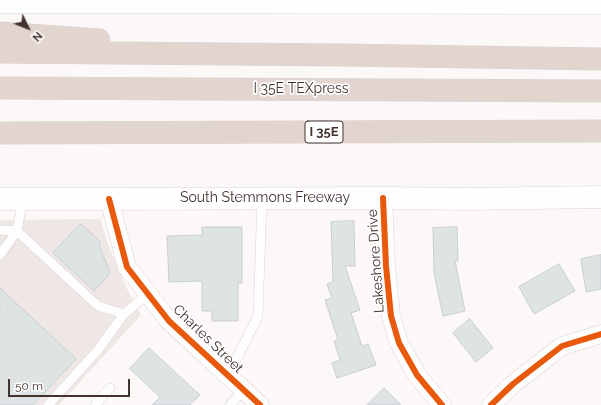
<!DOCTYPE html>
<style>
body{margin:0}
#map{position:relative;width:601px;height:405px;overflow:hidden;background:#fcf8f7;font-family:Raleway,sans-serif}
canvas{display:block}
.north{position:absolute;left:8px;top:8px;width:40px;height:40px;-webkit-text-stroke:3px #fff;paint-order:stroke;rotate:133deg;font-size:11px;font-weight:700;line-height:16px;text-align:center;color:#42332e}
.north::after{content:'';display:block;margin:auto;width:14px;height:18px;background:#42332e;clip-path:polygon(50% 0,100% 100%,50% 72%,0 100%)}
.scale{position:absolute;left:8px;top:379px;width:122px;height:18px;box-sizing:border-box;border:2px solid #42332e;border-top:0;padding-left:5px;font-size:12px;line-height:14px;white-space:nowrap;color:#42332e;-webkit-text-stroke:3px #fff;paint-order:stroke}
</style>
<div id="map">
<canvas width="601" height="405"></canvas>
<div class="north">N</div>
<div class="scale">50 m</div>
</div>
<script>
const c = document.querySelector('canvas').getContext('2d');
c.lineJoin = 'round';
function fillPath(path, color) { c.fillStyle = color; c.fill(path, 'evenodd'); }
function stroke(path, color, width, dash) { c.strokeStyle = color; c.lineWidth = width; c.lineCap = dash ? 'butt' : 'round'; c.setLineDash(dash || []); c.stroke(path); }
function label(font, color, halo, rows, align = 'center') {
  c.font = font + ' Raleway,sans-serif'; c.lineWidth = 3.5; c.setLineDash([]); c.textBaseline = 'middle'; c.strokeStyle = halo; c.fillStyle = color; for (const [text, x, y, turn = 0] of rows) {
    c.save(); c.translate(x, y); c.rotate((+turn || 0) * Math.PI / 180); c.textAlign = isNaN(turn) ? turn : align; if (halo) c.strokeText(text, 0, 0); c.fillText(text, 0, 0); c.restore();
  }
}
fillPath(new Path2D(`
 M 100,219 L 110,250 L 126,287 L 141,315 L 59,405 L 0,405 L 0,220 Z`), '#efe7e5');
const building = new Path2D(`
 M 354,221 L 355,266 L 345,266 L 360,310 L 351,313 L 362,346 L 368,344 L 376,365 L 337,378 L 332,363 L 340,360 L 334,341 L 338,340 L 325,300 L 332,298 L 327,284 L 333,282 L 331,222 Z
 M 81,224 L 101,243 L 99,245 L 110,273 L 94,291 L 53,253 Z
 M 202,227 L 242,227 L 242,283 L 238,283 L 238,321 L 212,321 L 212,311 L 202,311 L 202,281 L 169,282 L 167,236 L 202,235 Z
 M 457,227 L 458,261 L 455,261 L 465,311 L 443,316 L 434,273 L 433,228 Z
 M 601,255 L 601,289 L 586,292 L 581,259 Z
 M 559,264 L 575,291 L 534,314 L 519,287 Z
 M 0,288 L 76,359 L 33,405 L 0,405 Z
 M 470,319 L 493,348 L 476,362 L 453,333 Z
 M 149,348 L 200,395 L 190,405 L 152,405 L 160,397 L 130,369 Z
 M 384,388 L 401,405 L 367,405 Z`);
fillPath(building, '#dee3e4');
stroke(building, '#c9ced0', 1);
const service = new Path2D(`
 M 23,199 L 17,231 L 98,306 L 124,314 L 148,294
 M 0,230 L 17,231
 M 0,255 L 17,231
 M 228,376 L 258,316 L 262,199
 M 48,405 L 98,350 L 124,314
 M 95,405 L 110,388
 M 230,405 L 244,390`);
const minor = new Path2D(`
 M 383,198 L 386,266 L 391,316 L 399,343 L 417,375 L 442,405
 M 109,199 L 127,267 L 169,321 L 260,405
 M 491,405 L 513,384 L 562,346 L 601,334`);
const secondary = new Path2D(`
 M 0,2 L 601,3
 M 0,199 L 109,199 L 383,198 L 469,199 L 601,197`);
const motorway = new Path2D(`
 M 0,33 L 99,40
 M 0,52 L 342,55 L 601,59
 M 0,88 L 601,91
 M 0,133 L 601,131`);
stroke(service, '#dcd3d0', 10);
stroke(minor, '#dcd3d0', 19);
stroke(secondary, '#dcd3d0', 23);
stroke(motorway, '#d8d4d2', 23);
stroke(service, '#fffefe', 9);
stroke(minor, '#fffefe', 18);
stroke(secondary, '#fffefe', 22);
stroke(motorway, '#e2d4cf', 22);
stroke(new Path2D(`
 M 383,198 L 386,266 L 391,316 L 399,343 L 417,375 L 442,405
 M 109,199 L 127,267 L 169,321 L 260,405
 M 491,405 L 513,384 L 562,346 L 601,334`), '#e8590c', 6);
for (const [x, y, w] of [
 [324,132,38]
]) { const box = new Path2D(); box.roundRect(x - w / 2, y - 11, w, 22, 3); c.fillStyle = '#fff'; c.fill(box); stroke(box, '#42332e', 1); }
label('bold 13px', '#42332e', null, [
 ["I 35E",324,132]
]);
label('14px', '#42332e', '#fff', [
 ["I 35E TEXpress",301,89],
 ["South Stemmons Freeway",265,198],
 ["Lakeshore Drive",376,261,-94],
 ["Charles Street",208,339,44]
]);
</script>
